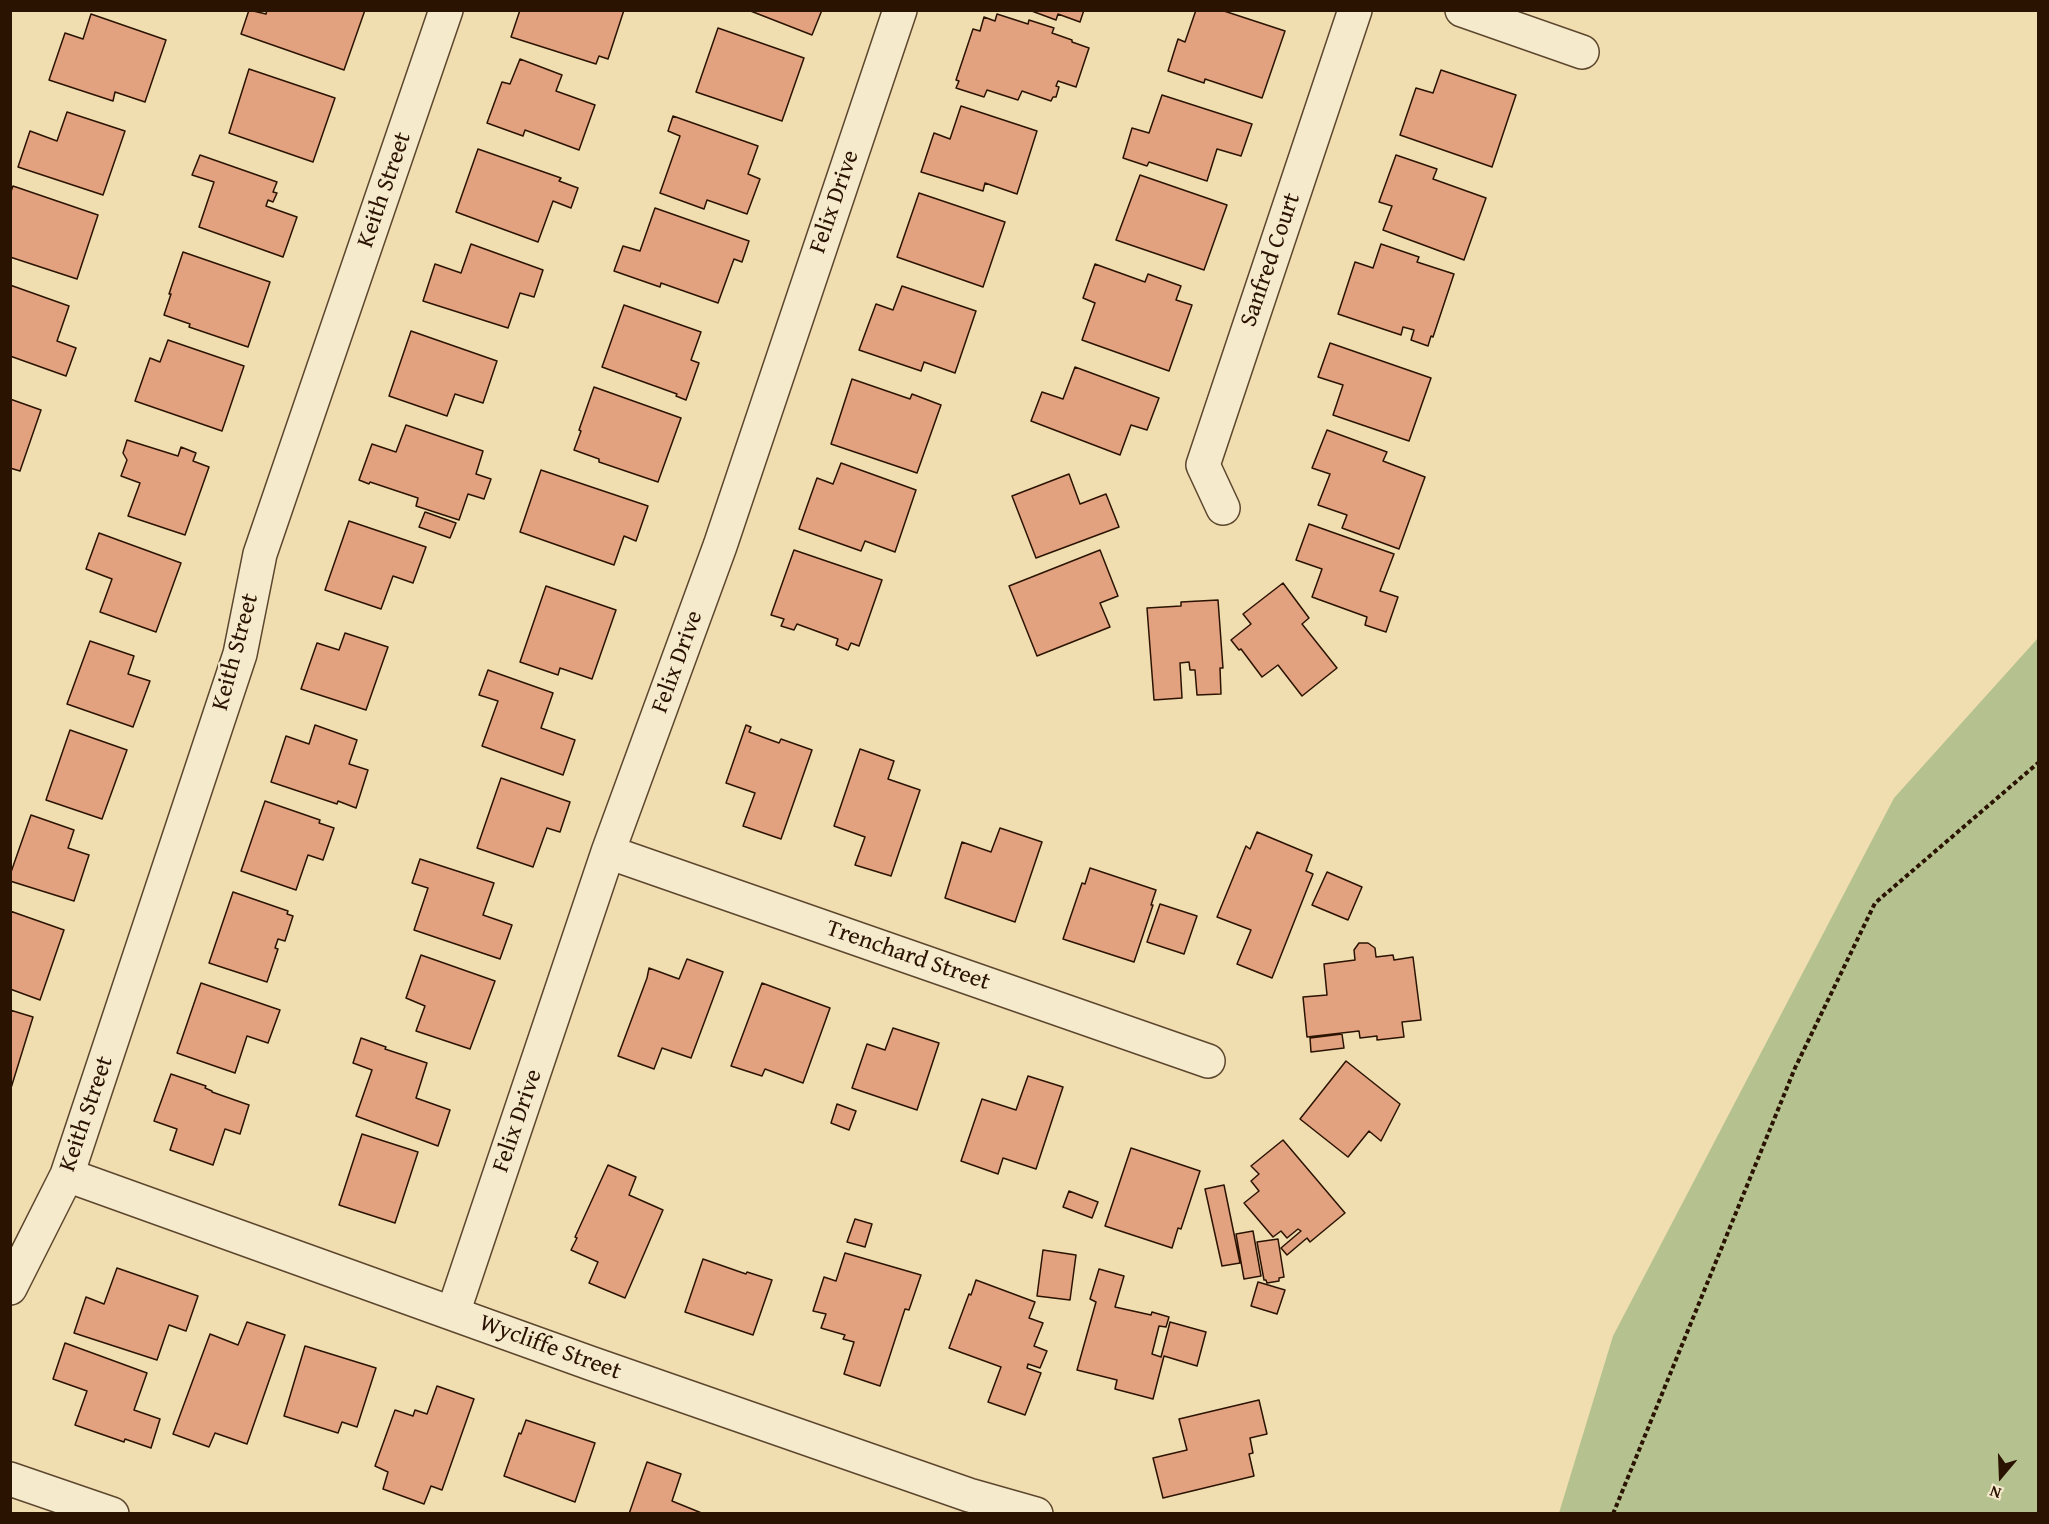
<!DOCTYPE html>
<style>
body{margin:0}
#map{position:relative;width:2049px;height:1524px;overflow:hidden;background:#f0deb0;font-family:"Gentium Book Plus",serif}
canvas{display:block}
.frame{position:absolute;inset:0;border:12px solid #2b1302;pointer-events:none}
.north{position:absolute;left:1971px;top:1446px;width:60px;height:60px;-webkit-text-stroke:4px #f5eacc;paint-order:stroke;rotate:199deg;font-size:16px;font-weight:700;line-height:24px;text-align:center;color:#2b1302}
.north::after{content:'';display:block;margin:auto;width:21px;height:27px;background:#2b1302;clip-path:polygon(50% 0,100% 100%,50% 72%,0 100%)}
</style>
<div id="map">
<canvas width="2049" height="1524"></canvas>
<div class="frame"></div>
<div class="north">N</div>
</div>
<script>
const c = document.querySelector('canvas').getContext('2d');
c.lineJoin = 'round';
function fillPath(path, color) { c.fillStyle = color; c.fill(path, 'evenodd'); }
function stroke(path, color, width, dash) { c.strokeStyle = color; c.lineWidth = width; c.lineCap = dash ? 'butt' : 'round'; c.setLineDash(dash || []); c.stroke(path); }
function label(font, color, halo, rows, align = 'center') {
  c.font = font + ' "Gentium Book Plus",serif'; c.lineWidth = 4.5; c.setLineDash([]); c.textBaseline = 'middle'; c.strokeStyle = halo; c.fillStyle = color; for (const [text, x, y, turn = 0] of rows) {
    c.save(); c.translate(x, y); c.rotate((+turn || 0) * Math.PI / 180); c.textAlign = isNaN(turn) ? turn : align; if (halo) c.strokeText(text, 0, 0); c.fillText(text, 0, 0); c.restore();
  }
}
fillPath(new Path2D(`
 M 2038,638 L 2038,1513 L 1559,1513 L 1613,1336 L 1894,798 Z`), '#b5c28f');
const building = new Path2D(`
 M 249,10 L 266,14 L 267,10 L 365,10 L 344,70 L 241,34 Z
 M 520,10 L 624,10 L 608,59 L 599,56 L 596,64 L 511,37 Z
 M 748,10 L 822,10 L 812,35 Z
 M 1029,10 L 1084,10 L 1080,22 L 1058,14 L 1056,20 Z
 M 1196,10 L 1221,10 L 1285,31 L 1262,98 L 1205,79 L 1204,83 L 1168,71 L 1178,39 L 1185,42 Z
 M 91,14 L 166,40 L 145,102 L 115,92 L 113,101 L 49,80 L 65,33 L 83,39 Z
 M 997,14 L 1028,24 L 1029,20 L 1054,28 L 1052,33 L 1072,40 L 1072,42 L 1089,48 L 1076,87 L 1058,81 L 1056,86 L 1059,87 L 1056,97 L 1053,97 L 1051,101 L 1022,91 L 1018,100 L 987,90 L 984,97 L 956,88 L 959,81 L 956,80 L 973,29 L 980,31 L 984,17 L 995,21 Z
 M 718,28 L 804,58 L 782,121 L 696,92 Z
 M 520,59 L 562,75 L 556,91 L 595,105 L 579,150 L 525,130 L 523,136 L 487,123 L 502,82 L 510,84 Z
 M 249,69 L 335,98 L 313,162 L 229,133 Z
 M 1441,70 L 1516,95 L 1492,167 L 1400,135 L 1416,88 L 1433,93 Z
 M 1162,95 L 1252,124 L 1241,156 L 1217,149 L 1207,181 L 1149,162 L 1147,166 L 1123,158 L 1132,128 L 1149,133 Z
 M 961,106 L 1037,131 L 1017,194 L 985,183 L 983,191 L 921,172 L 934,133 L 950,139 Z
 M 67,112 L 125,131 L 103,195 L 18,167 L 30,131 L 57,141 Z
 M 673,116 L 758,146 L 748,174 L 760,179 L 747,214 L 707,200 L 704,209 L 660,193 L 680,136 L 668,131 Z
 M 478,149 L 561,178 L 559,181 L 578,188 L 571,208 L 553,201 L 538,242 L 456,212 Z
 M 200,155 L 277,182 L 273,192 L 277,193 L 273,202 L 268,200 L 266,206 L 297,217 L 283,257 L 199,227 L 214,182 L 192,175 Z
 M 1396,155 L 1437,169 L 1433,179 L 1486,198 L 1464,260 L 1383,230 L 1392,206 L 1379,202 Z
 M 1140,175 L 1227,205 L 1204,270 L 1116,240 Z
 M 13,186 L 98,215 L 77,279 L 10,257 L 10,194 Z
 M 919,193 L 1005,222 L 983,287 L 897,257 Z
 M 655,208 L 749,241 L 742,262 L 734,259 L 718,303 L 661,283 L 660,287 L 614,271 L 623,246 L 640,251 Z
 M 471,244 L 543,270 L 534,297 L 520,293 L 508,328 L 423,301 L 435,264 L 461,273 Z
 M 1381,244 L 1419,257 L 1417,262 L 1454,274 L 1433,337 L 1431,336 L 1428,346 L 1411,340 L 1414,330 L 1403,327 L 1401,335 L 1338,314 L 1355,262 L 1373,268 Z
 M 183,252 L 270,282 L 248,347 L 189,327 L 190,324 L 164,315 L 171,294 L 169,294 Z
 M 1095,264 L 1145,282 L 1148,274 L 1181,286 L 1176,300 L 1192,305 L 1169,371 L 1082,340 L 1095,303 L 1083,298 Z
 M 10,285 L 69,306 L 57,341 L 76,348 L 66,376 L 10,356 Z
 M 902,286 L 976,311 L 955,373 L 924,362 L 921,371 L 859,350 L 876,304 L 893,310 Z
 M 624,305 L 701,332 L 691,360 L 699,363 L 686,400 L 676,396 L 677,394 L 602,367 Z
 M 411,331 L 497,361 L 483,403 L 455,394 L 447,416 L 389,396 Z
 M 168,340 L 244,366 L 222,431 L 135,401 L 150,358 L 160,362 Z
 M 1330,343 L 1431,378 L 1409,441 L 1333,415 L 1343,385 L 1318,377 Z
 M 1075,367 L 1159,398 L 1147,430 L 1131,425 L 1120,455 L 1031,421 L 1042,392 L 1063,399 Z
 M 852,379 L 910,399 L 912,394 L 941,405 L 917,473 L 831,444 Z
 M 594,387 L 681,418 L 658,482 L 599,462 L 599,459 L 574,450 L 581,431 L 579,430 Z
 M 10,399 L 41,410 L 20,471 L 10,468 Z
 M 406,425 L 483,451 L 476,474 L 491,479 L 484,499 L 468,494 L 459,520 L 416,506 L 418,498 L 370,482 L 369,484 L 359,480 L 372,444 L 396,452 Z
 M 1327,430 L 1387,452 L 1383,461 L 1425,477 L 1399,549 L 1342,528 L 1347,515 L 1318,505 L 1330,474 L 1312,468 Z
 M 127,440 L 178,456 L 181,447 L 196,453 L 193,461 L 209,467 L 185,535 L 128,516 L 140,483 L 121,476 L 127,460 L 123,453 Z
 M 841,463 L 916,490 L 895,552 L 865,541 L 861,551 L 799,529 L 817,478 L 833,484 Z
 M 541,470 L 648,506 L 636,541 L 624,536 L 614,565 L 520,532 Z
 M 1069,474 L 1080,504 L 1106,494 L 1119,527 L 1036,558 L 1012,496 Z
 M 425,512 L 456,523 L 450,538 L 419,527 Z
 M 349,521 L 426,547 L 413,583 L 393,576 L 381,609 L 325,590 Z
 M 1309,524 L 1394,554 L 1380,591 L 1398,597 L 1386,632 L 1365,625 L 1367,617 L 1312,597 L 1322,569 L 1296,560 Z
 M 99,533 L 181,563 L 156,632 L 100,612 L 112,579 L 86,569 Z
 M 794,550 L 882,580 L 859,646 L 851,643 L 848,650 L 836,645 L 838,639 L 797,624 L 794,630 L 781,626 L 784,619 L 771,615 Z
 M 1100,550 L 1118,596 L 1100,603 L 1110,627 L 1037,656 L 1009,586 Z
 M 1283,583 L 1309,618 L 1302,624 L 1337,668 L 1302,696 L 1278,665 L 1262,677 L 1241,649 L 1239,650 L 1231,640 L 1251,624 L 1243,614 Z
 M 546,586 L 616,610 L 592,679 L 560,668 L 558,675 L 520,662 Z
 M 1218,600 L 1223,668 L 1220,668 L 1221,694 L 1197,695 L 1195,670 L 1190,670 L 1189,662 L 1180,663 L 1182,698 L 1154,700 L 1147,608 L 1181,606 L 1181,602 Z
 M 345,633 L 388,647 L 366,710 L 301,689 L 317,643 L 339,650 Z
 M 90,641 L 134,656 L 128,674 L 150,681 L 133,727 L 67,704 Z
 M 488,670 L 553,693 L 541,728 L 575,740 L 563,775 L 482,746 L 498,701 L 479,695 Z
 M 315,725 L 357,740 L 349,764 L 368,770 L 356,808 L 338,801 L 337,804 L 271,782 L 286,736 L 309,744 Z
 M 746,725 L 751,727 L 749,732 L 779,743 L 781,739 L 812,750 L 781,839 L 743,826 L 755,793 L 726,783 Z
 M 70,730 L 127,750 L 102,819 L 46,800 Z
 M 860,749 L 894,761 L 888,779 L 920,790 L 891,876 L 855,865 L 865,837 L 834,826 Z
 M 501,778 L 570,802 L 560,832 L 547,828 L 533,867 L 477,848 Z
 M 265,801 L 320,820 L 319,823 L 334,828 L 323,860 L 308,855 L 296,890 L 241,871 Z
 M 31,815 L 74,830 L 68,848 L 89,855 L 74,901 L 10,881 L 10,875 Z
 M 1000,828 L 1042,842 L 1015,922 L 945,898 L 962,842 L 991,852 Z
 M 1257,832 L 1312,855 L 1306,871 L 1313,874 L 1272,978 L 1237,964 L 1251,930 L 1217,917 L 1246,846 L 1250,849 Z
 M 420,859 L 494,883 L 483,915 L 512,925 L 500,959 L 414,930 L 428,888 L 412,883 Z
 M 1090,868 L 1156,890 L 1151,905 L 1153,905 L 1134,962 L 1063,939 L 1082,883 L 1085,884 Z
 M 1327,872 L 1362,887 L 1348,920 L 1312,905 Z
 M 233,892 L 288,911 L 287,914 L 293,916 L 285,941 L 278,939 L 275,948 L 278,949 L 267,982 L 209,963 Z
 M 1160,904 L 1197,916 L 1184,954 L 1147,942 Z
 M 10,911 L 64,930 L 40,1000 L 10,989 Z
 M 1359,943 L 1368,943 L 1375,948 L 1376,957 L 1393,955 L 1394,960 L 1413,957 L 1421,1020 L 1402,1022 L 1404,1037 L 1377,1040 L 1377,1036 L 1360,1038 L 1359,1031 L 1307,1037 L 1303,997 L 1327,995 L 1324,964 L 1355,960 L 1354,950 Z
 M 421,955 L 495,981 L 470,1049 L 416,1031 L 425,1006 L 406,998 Z
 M 687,959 L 723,972 L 691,1058 L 662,1048 L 654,1069 L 618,1056 L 647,978 L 649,968 L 679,979 Z
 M 201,983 L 280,1010 L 268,1043 L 247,1036 L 235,1073 L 177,1053 Z
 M 762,983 L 830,1008 L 803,1083 L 765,1069 L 762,1076 L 731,1066 Z
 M 10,1010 L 33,1017 L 11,1088 L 10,1088 Z
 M 893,1028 L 939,1043 L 917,1110 L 852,1088 L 867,1044 L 885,1050 Z
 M 1342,1034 L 1344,1048 L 1311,1052 L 1310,1038 Z
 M 361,1038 L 386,1047 L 385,1049 L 427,1063 L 416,1098 L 450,1110 L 438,1146 L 356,1116 L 372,1070 L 353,1063 Z
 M 1346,1061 L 1400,1104 L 1381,1141 L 1369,1131 L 1348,1157 L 1300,1119 Z
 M 171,1074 L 206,1086 L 205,1088 L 212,1091 L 212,1092 L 249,1105 L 240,1134 L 225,1129 L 213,1165 L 170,1150 L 177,1129 L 154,1121 Z
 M 1028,1076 L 1063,1087 L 1036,1169 L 1003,1158 L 998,1174 L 961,1161 L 982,1099 L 1016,1110 Z
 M 837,1104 L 856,1111 L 849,1130 L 831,1123 Z
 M 362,1134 L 418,1152 L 395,1223 L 339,1205 Z
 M 1283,1140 L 1345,1213 L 1310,1242 L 1307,1238 L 1287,1255 L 1281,1248 L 1301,1231 L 1298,1229 L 1287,1238 L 1281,1231 L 1273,1237 L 1244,1203 L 1259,1191 L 1251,1181 L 1259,1174 L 1251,1166 Z
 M 1131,1148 L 1200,1171 L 1181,1229 L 1178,1228 L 1172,1248 L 1105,1226 Z
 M 608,1165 L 636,1177 L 629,1195 L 663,1210 L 625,1298 L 589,1283 L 598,1262 L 571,1250 L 577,1238 L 575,1237 Z
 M 1224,1185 L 1240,1263 L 1222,1266 L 1205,1189 Z
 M 1069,1191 L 1098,1202 L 1092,1218 L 1063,1207 Z
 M 855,1219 L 872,1224 L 865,1247 L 847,1242 Z
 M 1253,1231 L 1261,1276 L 1244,1279 L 1236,1234 Z
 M 1278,1239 L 1284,1277 L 1279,1278 L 1279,1281 L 1267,1283 L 1266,1280 L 1264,1280 L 1257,1242 Z
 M 1043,1250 L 1076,1255 L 1070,1300 L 1037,1296 Z
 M 845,1253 L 921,1275 L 909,1310 L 905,1309 L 880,1386 L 844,1374 L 854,1342 L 843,1339 L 845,1335 L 821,1328 L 826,1314 L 813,1311 L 824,1277 L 836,1281 Z
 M 703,1259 L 746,1274 L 747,1272 L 772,1280 L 753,1335 L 685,1312 Z
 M 117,1268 L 198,1296 L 186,1331 L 169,1325 L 157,1360 L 74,1333 L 86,1297 L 104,1304 Z
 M 1099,1269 L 1124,1276 L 1115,1307 L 1151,1315 L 1152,1312 L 1169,1317 L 1166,1327 L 1159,1326 L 1152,1354 L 1161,1357 L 1170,1322 L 1206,1332 L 1197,1366 L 1164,1356 L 1153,1399 L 1115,1389 L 1117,1380 L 1077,1370 L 1096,1302 L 1090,1299 Z
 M 976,1280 L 1035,1302 L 1029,1318 L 1043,1323 L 1034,1346 L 1047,1351 L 1040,1368 L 1028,1364 L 1027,1368 L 1041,1373 L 1025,1415 L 988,1402 L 1001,1367 L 949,1348 L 969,1294 L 971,1295 Z
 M 1258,1282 L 1285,1290 L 1277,1314 L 1251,1306 Z
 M 247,1322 L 285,1335 L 247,1444 L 215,1433 L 209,1447 L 173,1434 L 210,1334 L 238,1345 Z
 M 65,1343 L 147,1373 L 134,1410 L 160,1419 L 151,1448 L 125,1439 L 124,1442 L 75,1425 L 87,1391 L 53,1379 Z
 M 305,1346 L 376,1368 L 357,1427 L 342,1422 L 338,1433 L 284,1416 Z
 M 437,1386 L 474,1399 L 442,1490 L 431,1486 L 424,1504 L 383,1489 L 388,1472 L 375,1466 L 395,1410 L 413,1416 L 415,1410 L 427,1414 Z
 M 1259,1400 L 1267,1434 L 1250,1438 L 1253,1453 L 1249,1454 L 1254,1476 L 1163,1498 L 1153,1458 L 1187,1450 L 1179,1419 Z
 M 526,1420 L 595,1443 L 575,1502 L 504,1476 L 519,1433 L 521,1434 Z
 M 647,1462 L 681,1474 L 672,1501 L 704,1514 L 629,1514 Z`);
fillPath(building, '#e3a27f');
stroke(building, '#2b1302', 1.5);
const minor = new Path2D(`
 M 1462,10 L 1582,52
 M 1223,508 L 1203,465 L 1355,10
 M 608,852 L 1208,1061
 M 67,1175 L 590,1363 L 969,1495 L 1036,1514
 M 10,1288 L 67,1175 L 240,654 L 260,554 L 446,10
 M 453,1313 L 608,852 L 720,546 L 900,10
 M 10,1479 L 112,1514`);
stroke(minor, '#5c462e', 36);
stroke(new Path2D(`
 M 1613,1514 L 1795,1068 L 1875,903 L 2038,763`), '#2b1302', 4, [4.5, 3]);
stroke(minor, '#f5eacc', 33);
label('24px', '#2b1302', '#f5eacc', [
 ["Keith Street",385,190,-71],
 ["Felix Drive",835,202,-71],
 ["Sanfred Court",1271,260,-71],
 ["Keith Street",236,652,-75],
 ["Felix Drive",678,662,-70],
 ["Trenchard Street",908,956,19],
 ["Keith Street",87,1114,-71],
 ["Felix Drive",518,1121,-71],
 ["Wycliffe Street",550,1348,20]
]);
</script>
